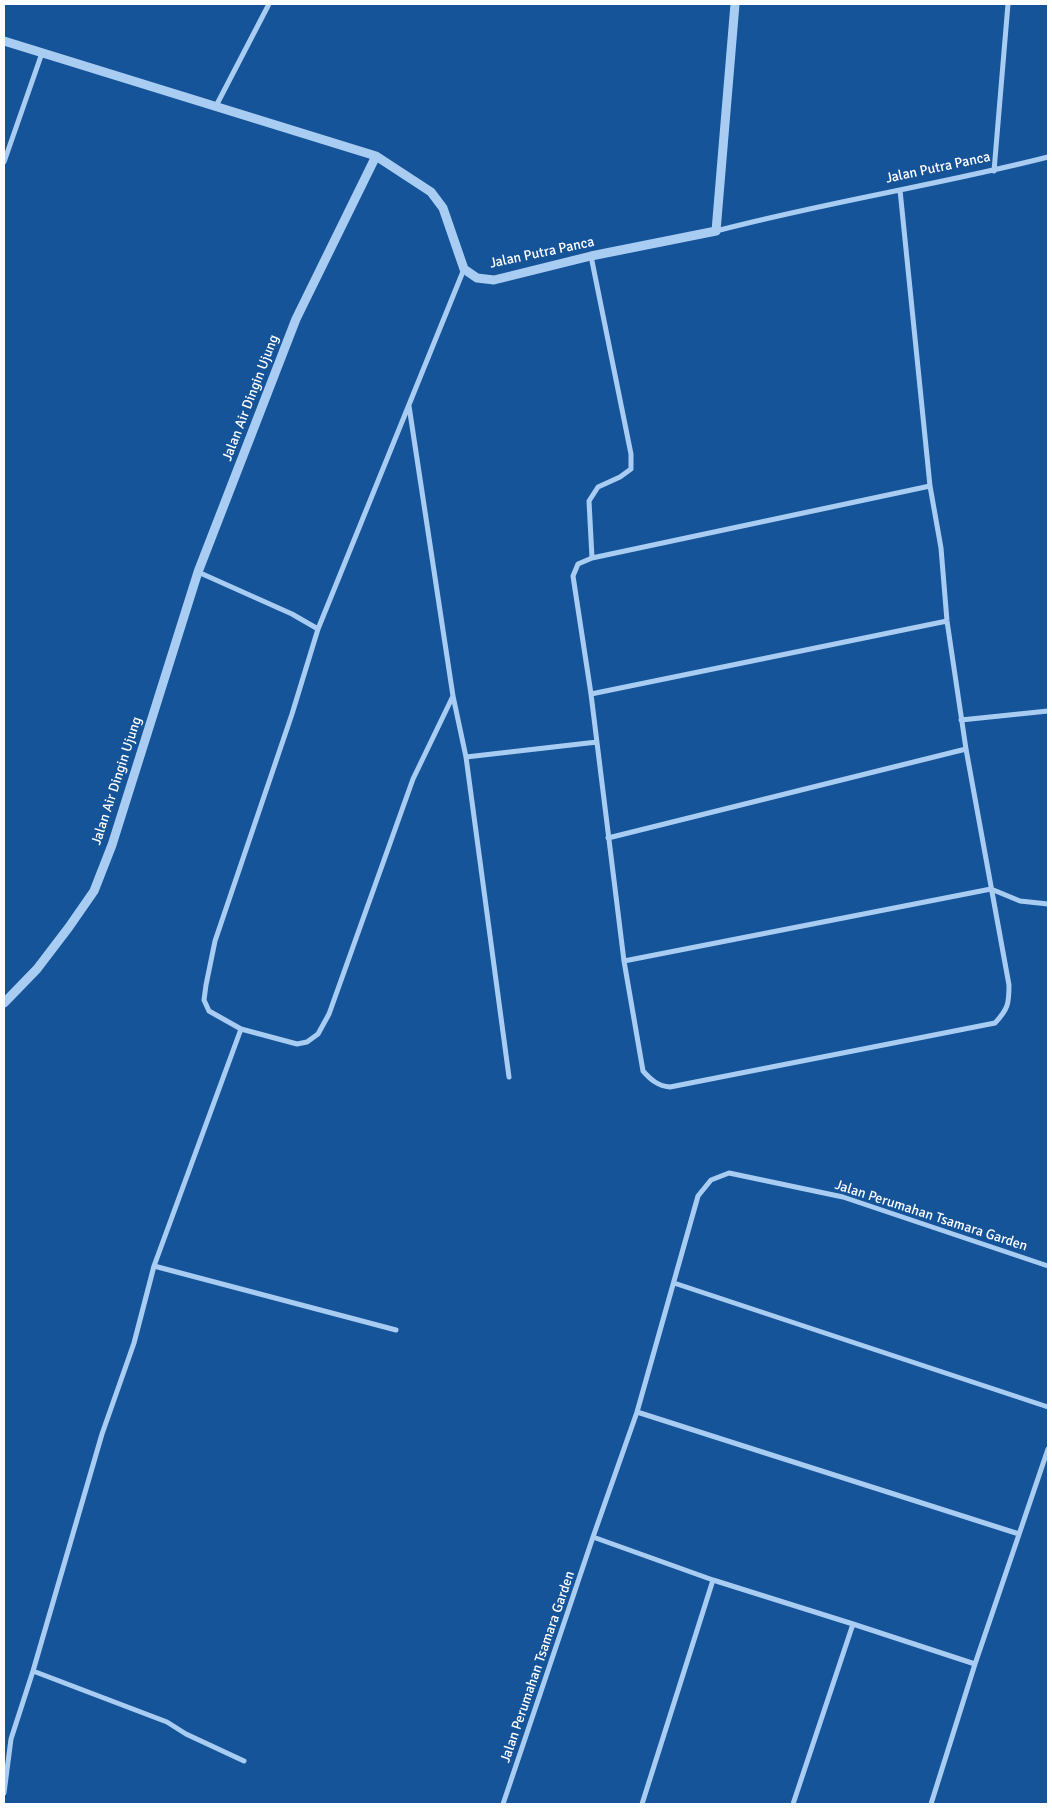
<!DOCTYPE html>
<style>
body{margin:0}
#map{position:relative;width:1052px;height:1808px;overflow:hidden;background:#165499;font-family:Signika,sans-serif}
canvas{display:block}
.frame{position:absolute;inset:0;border:5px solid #fff;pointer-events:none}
</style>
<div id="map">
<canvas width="1052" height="1808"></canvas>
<div class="frame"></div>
</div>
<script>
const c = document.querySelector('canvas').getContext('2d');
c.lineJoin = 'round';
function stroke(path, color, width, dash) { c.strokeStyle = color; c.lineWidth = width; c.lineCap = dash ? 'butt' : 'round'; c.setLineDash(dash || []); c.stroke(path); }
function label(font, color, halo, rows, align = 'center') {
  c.font = font + ' Signika,sans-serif'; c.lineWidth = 4; c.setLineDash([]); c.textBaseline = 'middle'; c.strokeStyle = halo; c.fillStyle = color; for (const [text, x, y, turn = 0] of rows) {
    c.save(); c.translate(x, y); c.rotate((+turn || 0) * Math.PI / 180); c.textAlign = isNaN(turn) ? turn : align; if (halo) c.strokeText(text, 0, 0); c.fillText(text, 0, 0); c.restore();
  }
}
stroke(new Path2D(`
 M 216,106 L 269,4
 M 4,162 L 42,53
 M 994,171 L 1008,4
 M 900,190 L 930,486 L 941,548 L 947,621 L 966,749 L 1009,985 C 1009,1004 1008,1009 995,1023 L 670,1087 C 658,1086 651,1080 643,1071 L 624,961 L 591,694 L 573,576 L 578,564 L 592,558 L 930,486
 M 716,231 C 826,202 938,185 1048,157
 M 591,256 L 631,454 L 631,469 L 620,477 L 598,487 L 589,501 L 592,558
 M 409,406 L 453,696 L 466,757 L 509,1077
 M 198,572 L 292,614 L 318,629
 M 591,694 L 947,621
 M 453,696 L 413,779 L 329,1014 L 318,1034 L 307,1042 L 297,1044 L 241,1029 L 209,1011 L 204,1000 L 206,985 L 215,941 L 292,714 L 318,629 L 464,269
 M 961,720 L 1048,711
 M 466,757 L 597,742
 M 608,838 L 966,749
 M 624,961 L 991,889 L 1020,901 L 1048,904
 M 154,1266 L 396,1330
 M 674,1283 L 1048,1407
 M 637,1412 L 1019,1534
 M 593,1537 L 713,1580 L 853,1624
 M 33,1671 L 167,1722 L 186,1734 L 244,1761
 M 4,1793 L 11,1739 L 33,1671 L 102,1434 L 134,1343 L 154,1266 L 241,1029
 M 503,1804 L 593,1537 L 637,1412 L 698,1196 L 711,1180 L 729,1173 L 843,1197 L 1048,1266
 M 642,1804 L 713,1580
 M 793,1804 L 853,1624 L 975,1664 L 1048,1449
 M 931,1804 L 975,1664`), '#a9cdf2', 5);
stroke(new Path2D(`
 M 4,41 L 376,156 L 431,192 L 443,208 L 464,269 L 477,278 L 494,280 L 591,256 L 716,231 L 735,4
 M 4,1003 L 37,969 L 69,927 L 94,891 L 112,845 L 198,572 L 296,319 L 376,156`), '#a9cdf2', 9);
label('14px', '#fff', '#165499', [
 ["Jalan Putra Panca",938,168,-12],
 ["Jalan Putra Panca",542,253,-12],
 ["Jalan Air Dingin Ujung",251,398,-69],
 ["Jalan Air Dingin Ujung",117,781,-72],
 ["Jalan Perumahan Tsamara Garden",931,1216,18],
 ["Jalan Perumahan Tsamara Garden",538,1667,-71]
]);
</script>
